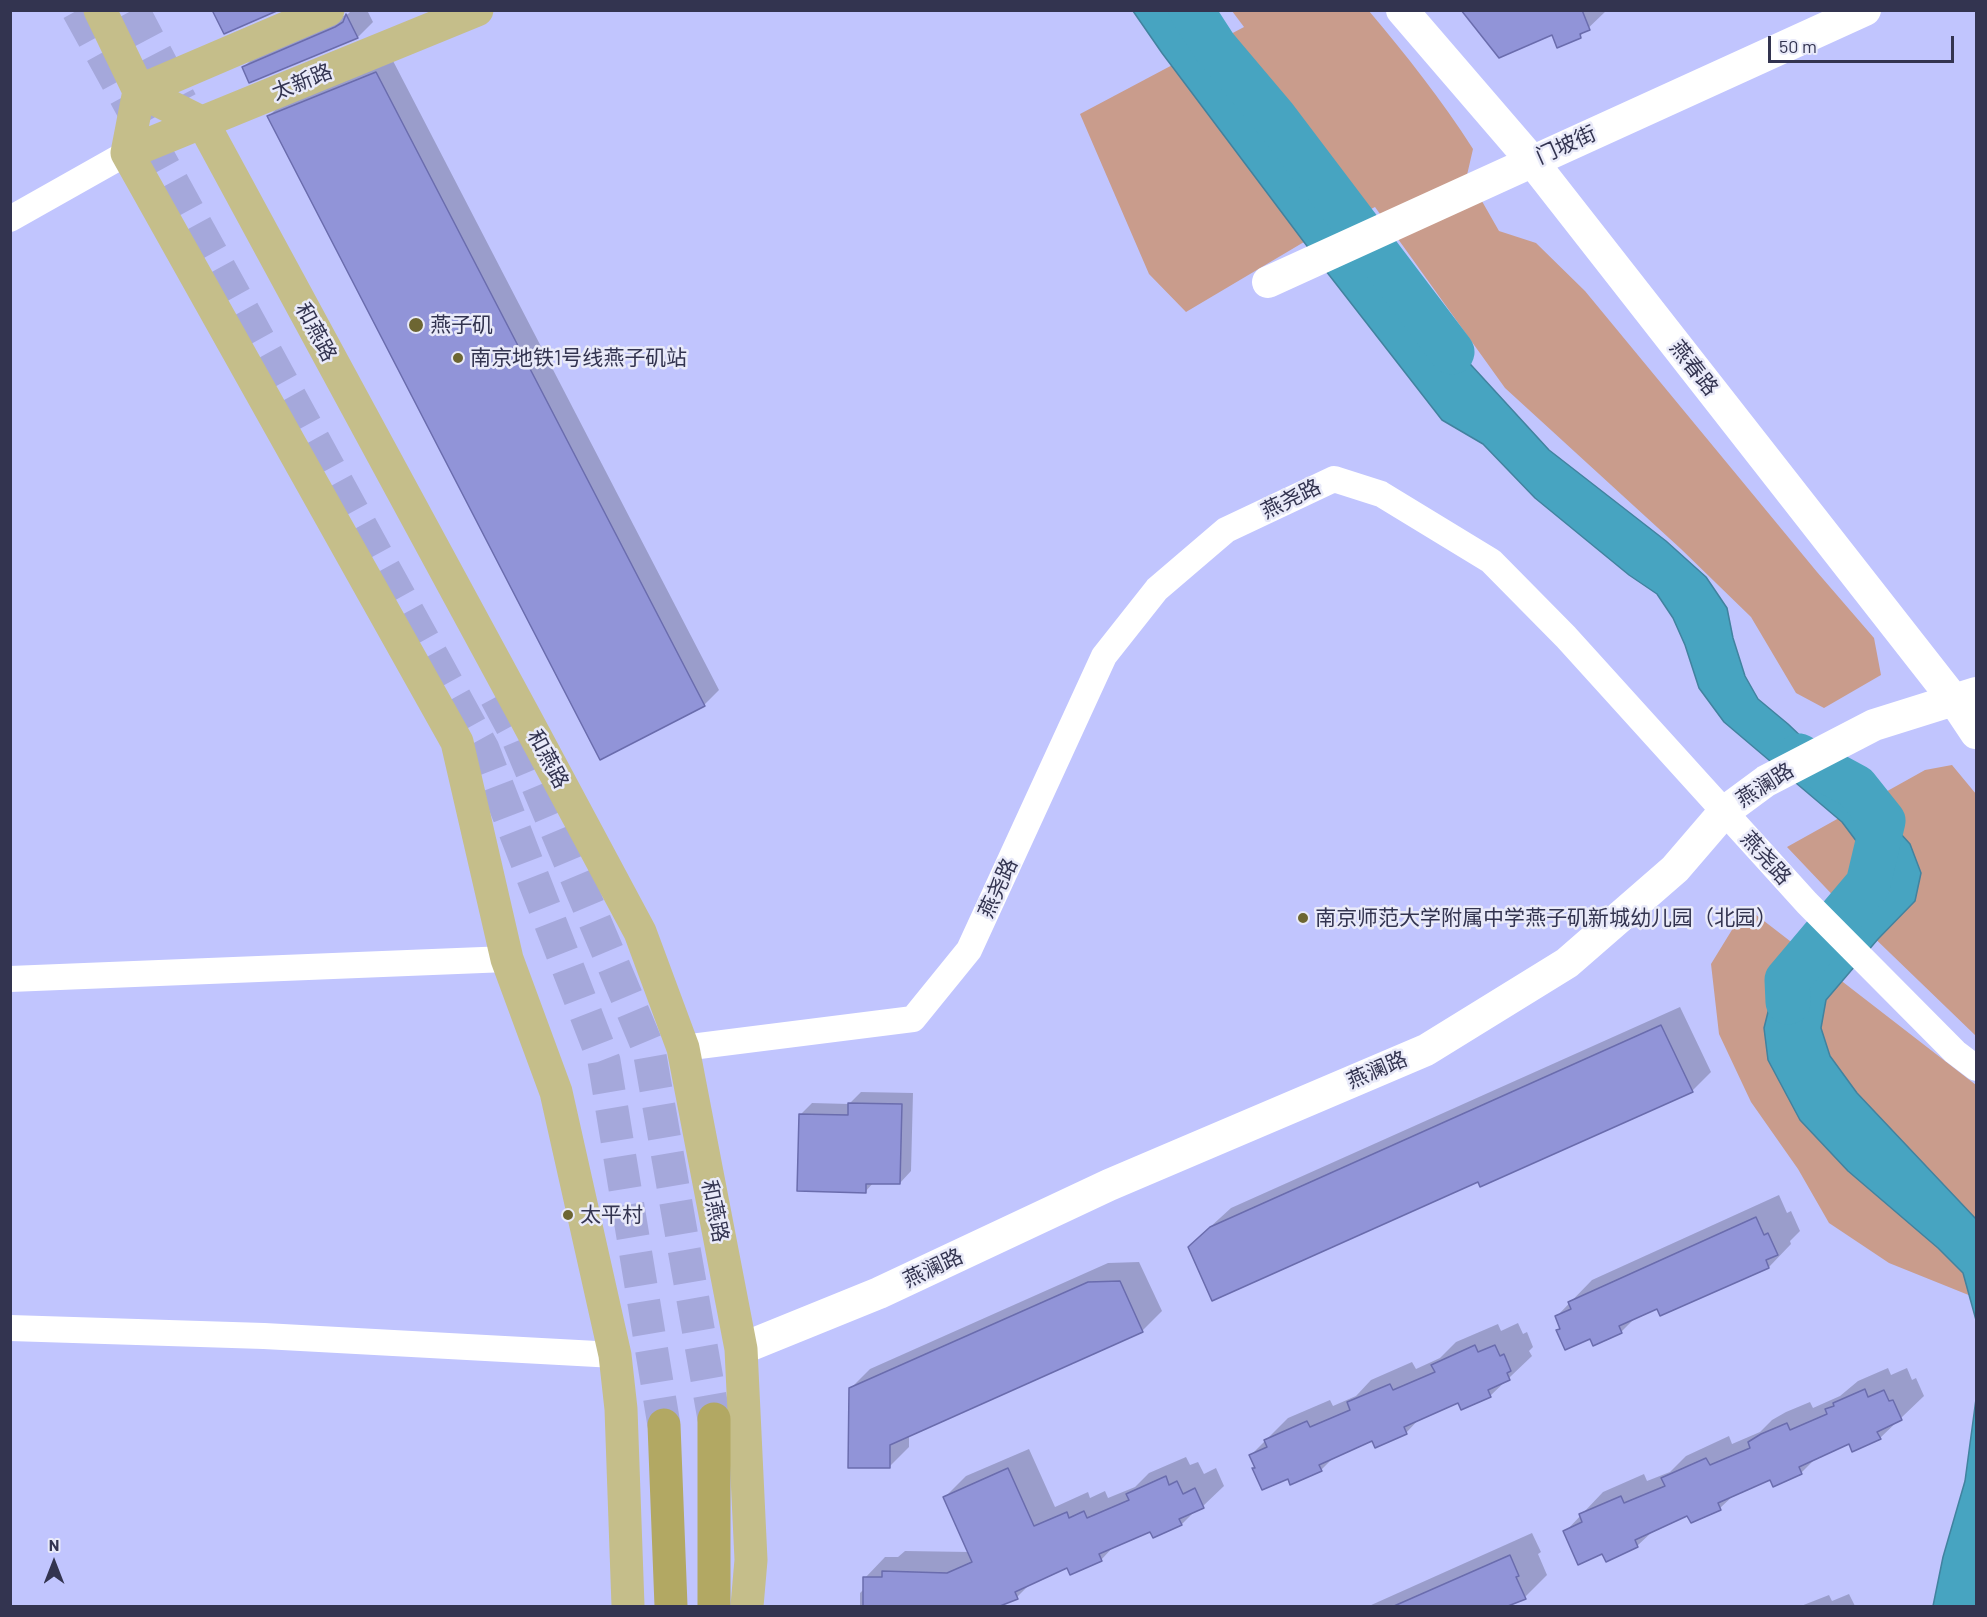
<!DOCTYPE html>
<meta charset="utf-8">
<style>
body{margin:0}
#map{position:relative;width:1987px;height:1617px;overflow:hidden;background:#c1c5fe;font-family:Barlow,sans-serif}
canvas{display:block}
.frame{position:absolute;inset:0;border:12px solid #333450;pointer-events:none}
.north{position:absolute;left:24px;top:1533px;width:60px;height:60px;-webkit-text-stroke:4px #e9eaf9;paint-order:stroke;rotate:0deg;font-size:16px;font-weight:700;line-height:24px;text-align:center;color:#333450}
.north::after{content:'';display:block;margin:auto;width:21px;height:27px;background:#333450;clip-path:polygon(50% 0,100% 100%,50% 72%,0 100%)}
.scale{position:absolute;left:1768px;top:36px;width:186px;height:27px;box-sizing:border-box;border:3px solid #333450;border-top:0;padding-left:8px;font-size:18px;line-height:21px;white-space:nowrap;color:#333450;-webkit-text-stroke:4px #e9eaf9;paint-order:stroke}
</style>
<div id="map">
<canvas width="1987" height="1617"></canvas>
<div class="frame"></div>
<div class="north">N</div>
<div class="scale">50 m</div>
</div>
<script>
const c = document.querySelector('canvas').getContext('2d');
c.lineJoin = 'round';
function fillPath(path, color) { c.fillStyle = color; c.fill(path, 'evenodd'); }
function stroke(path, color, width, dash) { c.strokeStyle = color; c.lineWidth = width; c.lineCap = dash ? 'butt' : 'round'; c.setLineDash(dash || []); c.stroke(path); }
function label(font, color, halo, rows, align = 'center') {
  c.font = font + ' Barlow,"Noto Sans SC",sans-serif'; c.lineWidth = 5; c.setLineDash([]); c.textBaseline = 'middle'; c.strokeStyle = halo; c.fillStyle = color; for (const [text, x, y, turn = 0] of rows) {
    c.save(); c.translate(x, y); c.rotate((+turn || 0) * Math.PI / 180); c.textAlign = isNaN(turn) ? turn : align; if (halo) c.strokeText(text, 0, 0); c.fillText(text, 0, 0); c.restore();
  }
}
fillPath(new Path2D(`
 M 1232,11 L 1369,11 C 1406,55 1442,100 1473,149 L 1467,175 L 1499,231 L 1536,243 L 1585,291 L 1817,572 L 1874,638 L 1881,675 L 1824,708 L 1796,693 L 1751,617 L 1681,549 L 1505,388 L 1375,207 L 1304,242 L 1186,312 L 1149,274 L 1080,114 L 1244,27 Z
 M 1952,765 L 1976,794 L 1976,1036 L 1862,926 L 1787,847 L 1925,770 Z
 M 1746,907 L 1976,1085 L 1976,1298 L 1889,1263 L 1829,1223 L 1798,1169 L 1751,1102 L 1719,1034 L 1711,964 Z`), '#c99c8c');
const water = new Path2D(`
 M 1133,11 L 1195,11 L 1249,91 L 1406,294 L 1549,450 L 1666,541 L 1706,577 L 1727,608 L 1733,638 L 1745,676 L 1758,699 L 1788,724 L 1881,812 L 1910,844 L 1921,873 L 1915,901 L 1878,939 L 1826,1000 L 1821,1028 L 1830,1056 L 1857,1093 L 1976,1219 L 1976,1345 L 1976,1320 L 1963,1273 L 1938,1248 L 1848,1171 L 1800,1120 L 1768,1060 L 1764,1028 L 1772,996 L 1786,975 L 1857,906 L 1862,871 L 1857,842 L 1842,822 L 1724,722 L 1699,688 L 1685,645 L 1673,618 L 1657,594 L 1629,575 L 1535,498 L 1483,444 L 1442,420 L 1319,262 L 1162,53 Z
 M 1976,1399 L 1976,1606 L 1933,1606 L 1943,1557 L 1965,1481 Z`);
fillPath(water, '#47a4c1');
stroke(water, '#41829f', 1.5);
fillPath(new Path2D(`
 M 352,10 L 367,10 L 373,22 L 358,37 L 250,81 L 243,68 L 259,52 L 348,14 Z
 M 1463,10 L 1607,10 L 1580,36 L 1553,33 Z
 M 391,57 L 719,690 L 704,705 L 269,116 L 284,101 Z
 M 1680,1007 L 1711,1072 L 1692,1091 L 1479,1180 L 1209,1228 L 1231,1208 Z
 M 861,1092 L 913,1093 L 911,1171 L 900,1183 L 874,1182 L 865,1192 L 801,1114 L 812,1103 L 849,1104 Z
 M 1779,1195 L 1787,1213 L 1791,1211 L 1800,1231 L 1790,1241 L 1791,1244 L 1769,1267 L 1660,1314 L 1658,1307 L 1636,1317 L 1621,1332 L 1591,1337 L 1558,1331 L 1561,1327 L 1556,1317 L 1592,1280 Z
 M 1139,1262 L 1162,1311 L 1142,1331 L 909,1435 L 909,1447 L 890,1466 L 850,1389 L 870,1369 L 1108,1263 Z
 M 1518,1323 L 1523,1334 L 1527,1332 L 1533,1347 L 1529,1351 L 1532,1356 L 1490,1396 L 1459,1401 L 1420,1418 L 1406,1433 L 1373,1439 L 1335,1456 L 1321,1470 L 1254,1469 L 1256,1467 L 1251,1455 L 1288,1418 L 1330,1400 L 1333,1406 L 1356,1396 L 1371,1380 L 1412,1362 L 1416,1369 L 1440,1358 L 1456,1342 L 1498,1324 L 1501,1331 Z
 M 1888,1368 L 1891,1375 L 1907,1368 L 1912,1380 L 1916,1378 L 1924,1396 L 1880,1438 L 1849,1442 L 1817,1457 L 1801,1473 L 1771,1478 L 1735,1494 L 1720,1508 L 1691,1521 L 1688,1514 L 1653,1531 L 1637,1546 L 1603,1552 L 1565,1532 L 1603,1492 L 1644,1474 L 1647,1481 L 1670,1472 L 1686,1456 L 1729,1436 L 1732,1444 L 1760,1432 L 1772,1420 L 1786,1412 L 1810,1402 L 1813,1408 L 1840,1396 L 1858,1381 Z
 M 1029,1449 L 1055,1507 L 1088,1492 L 1090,1498 L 1105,1491 L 1108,1498 L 1135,1487 L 1149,1473 L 1186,1457 L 1190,1465 L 1198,1462 L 1204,1474 L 1216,1468 L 1224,1486 L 1203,1506 L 1196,1510 L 1182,1524 L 1151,1530 L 1115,1545 L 1101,1560 L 1068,1566 L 1032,1582 L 1017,1597 L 997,1606 L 985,1606 L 984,1604 L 978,1606 L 860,1606 L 860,1593 L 865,1588 L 865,1578 L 885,1557 L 898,1557 L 905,1551 L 970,1552 L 945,1497 L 966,1476 Z
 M 1532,1533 L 1541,1552 L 1538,1554 L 1547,1575 L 1525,1597 L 1506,1606 L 1369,1606 Z
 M 1849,1594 L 1855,1606 L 1858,1605 L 1859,1606 L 1801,1606 L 1829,1595 L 1832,1601 Z`), '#0003');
stroke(new Path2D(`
 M 1191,10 L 1215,47 L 1275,118 L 1452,352
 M 1788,1002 L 1787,980 L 1868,884 L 1883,821 L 1856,787 L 1799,756`), '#47a4c1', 45);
const building = new Path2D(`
 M 212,10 L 279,10 L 224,34 Z
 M 1461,10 L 1582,10 L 1590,30 L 1580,34 L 1581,38 L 1557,48 L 1552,35 L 1499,58 Z
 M 346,14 L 358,38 L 249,83 L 242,67 L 335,27 L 343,22 Z
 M 376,72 L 705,706 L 600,760 L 267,116 Z
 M 1661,1025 L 1693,1092 L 1480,1187 L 1478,1182 L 1212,1301 L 1188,1247 L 1210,1227 Z
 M 848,1103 L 902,1104 L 900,1184 L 866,1184 L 866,1193 L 797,1191 L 799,1114 L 848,1115 Z
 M 1756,1217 L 1764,1235 L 1768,1233 L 1778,1255 L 1766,1260 L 1769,1268 L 1660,1316 L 1657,1309 L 1619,1326 L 1622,1333 L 1593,1346 L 1590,1339 L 1565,1350 L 1556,1330 L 1560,1329 L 1555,1316 L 1571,1309 L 1568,1302 Z
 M 1120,1281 L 1143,1332 L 890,1445 L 890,1468 L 848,1468 L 849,1388 L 1088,1282 Z
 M 1475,1345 L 1478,1352 L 1495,1345 L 1500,1356 L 1504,1354 L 1511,1371 L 1507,1373 L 1510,1380 L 1488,1390 L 1491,1397 L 1461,1410 L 1458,1403 L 1404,1427 L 1407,1434 L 1375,1448 L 1372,1441 L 1319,1465 L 1322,1471 L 1290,1485 L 1288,1479 L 1262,1490 L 1252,1468 L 1255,1468 L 1249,1455 L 1267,1447 L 1264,1440 L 1307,1421 L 1310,1427 L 1350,1410 L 1347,1402 L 1390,1384 L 1393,1390 L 1435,1372 L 1431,1365 Z
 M 1865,1389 L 1868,1397 L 1884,1390 L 1889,1401 L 1893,1400 L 1902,1420 L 1877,1432 L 1881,1439 L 1852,1452 L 1849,1444 L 1799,1467 L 1802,1474 L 1773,1487 L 1770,1480 L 1718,1503 L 1721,1510 L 1691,1523 L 1687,1516 L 1635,1540 L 1638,1547 L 1606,1562 L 1602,1554 L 1578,1565 L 1563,1531 L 1582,1522 L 1579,1514 L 1621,1496 L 1624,1503 L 1665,1486 L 1661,1478 L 1706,1458 L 1710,1465 L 1750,1448 L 1748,1442 L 1761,1434 L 1787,1423 L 1790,1430 L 1827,1414 L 1825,1409 L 1834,1406 L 1833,1403 Z
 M 1008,1468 L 1034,1526 L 1067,1512 L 1069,1518 L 1084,1511 L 1087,1518 L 1129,1500 L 1126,1494 L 1166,1476 L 1169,1485 L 1177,1481 L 1183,1494 L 1195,1488 L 1204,1508 L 1179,1519 L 1182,1525 L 1153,1538 L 1150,1532 L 1099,1554 L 1102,1561 L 1070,1575 L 1067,1568 L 1015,1592 L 1018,1599 L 1000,1606 L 863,1606 L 863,1577 L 882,1577 L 882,1571 L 947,1573 L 972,1562 L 943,1497 Z
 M 1510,1555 L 1519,1576 L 1516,1577 L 1526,1599 L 1508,1606 L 1394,1606 Z`);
fillPath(building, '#9194d8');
stroke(building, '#6a6cad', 1.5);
stroke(new Path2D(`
 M 78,10 L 483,749 L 604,1061 L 664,1425
 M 133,10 L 181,102
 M 496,697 L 516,734 L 649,1050 L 714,1419`), '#a5a8db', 33, [33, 16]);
stroke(new Path2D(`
 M 10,219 L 127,153
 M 10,979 L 507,959
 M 683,1048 L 913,1019 L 969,950 L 1104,656 L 1157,589 L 1226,530 L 1334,479 L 1381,494 L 1491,561 L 1566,637 L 1807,903 L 1955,1052 L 1976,1068
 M 10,1328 L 264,1336 L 615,1355`), '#fff', 26);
stroke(new Path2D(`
 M 1402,10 L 1532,161 L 1954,700 L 1976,733
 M 1268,282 L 1865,10
 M 741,1349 L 879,1293 L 1109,1185 L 1426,1050 L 1567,963 L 1675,869 L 1724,812 L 1766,781 L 1874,725 L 1976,693`), '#fff', 32);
stroke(new Path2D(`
 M 100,10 L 139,91 L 203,123 L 526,719 L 640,932 L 683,1048 L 741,1349 L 751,1560 L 747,1606
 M 139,91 L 127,153 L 457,742 L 507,959 L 556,1092 L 615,1355 L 621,1409 L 628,1606
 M 139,91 L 328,10
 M 127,153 L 477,10`), '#c5be8a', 33);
stroke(new Path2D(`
 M 714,1419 L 714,1606
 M 664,1425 L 671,1606`), '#b2a863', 33);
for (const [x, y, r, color] of [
 [416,325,8,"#6d6632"],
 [458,358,6,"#6d6632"],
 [1303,918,6,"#6d6632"],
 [568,1215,6,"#6d6632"]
]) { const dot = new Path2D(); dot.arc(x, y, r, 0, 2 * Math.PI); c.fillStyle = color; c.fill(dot); stroke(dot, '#e9eaf9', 2); }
label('21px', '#333450', '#e9eaf9', [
 ["太新路",302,82,-22],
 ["门坡街",1566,145,-24],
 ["和燕路",316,332,62],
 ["燕春路",1694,368,52],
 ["燕尧路",1291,499,-26],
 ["和燕路",548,759,62],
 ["燕澜路",1765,785,-32],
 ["燕尧路",1766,858,48],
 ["燕尧路",998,888,-65],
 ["燕澜路",1377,1070,-23],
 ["和燕路",715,1211,79],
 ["燕澜路",933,1268,-25]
]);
label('21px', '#333450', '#e9eaf9', [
 ["燕子矶",430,325],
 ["南京地铁1号线燕子矶站",470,358],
 ["南京师范大学附属中学燕子矶新城幼儿园（北园）",1315,918],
 ["太平村",580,1215]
], 'left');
</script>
